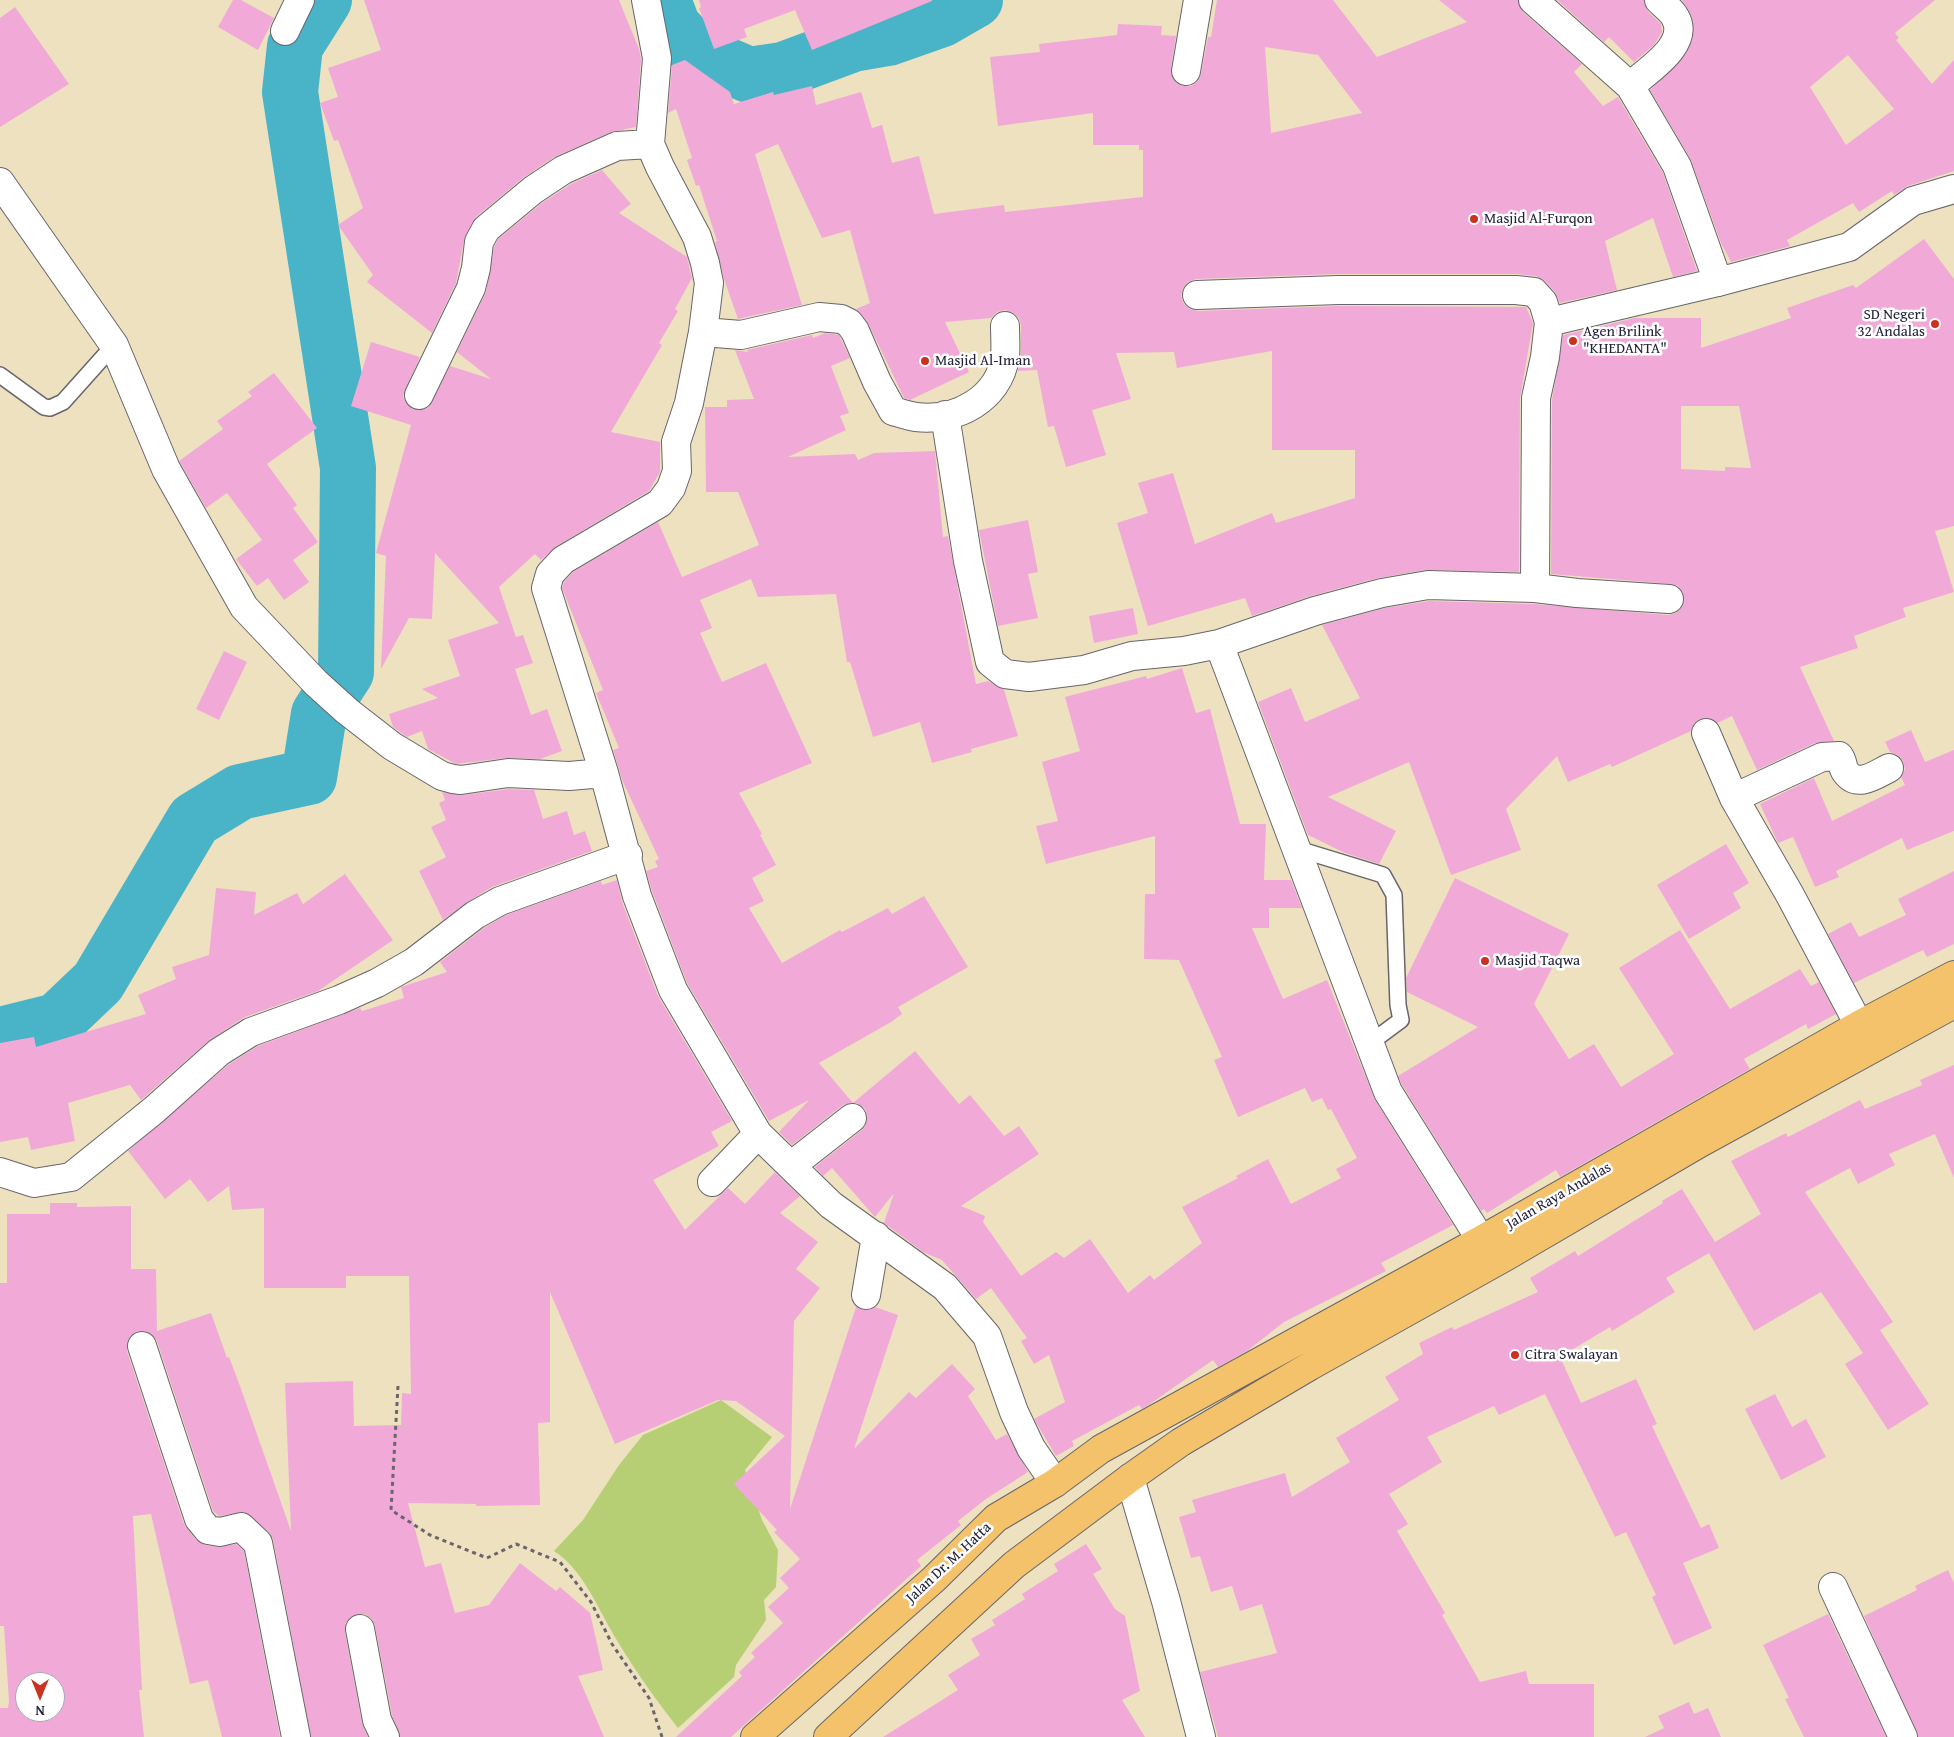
<!DOCTYPE html>
<style>
body{margin:0}
#map{position:relative;width:1954px;height:1737px;overflow:hidden;background:#ede1c0;font-family:"Gentium Book Plus",serif}
canvas{display:block}
.north{position:absolute;left:15px;top:1672px;width:50px;height:50px;box-sizing:border-box;background:#fff;border:1px solid #a7a7b1;border-radius:50%;rotate:180deg;font-size:14px;font-weight:700;line-height:20px;text-align:center;color:#22223b}
.north::after{content:'';display:block;margin:auto;width:18px;height:22px;background:#c8321e;clip-path:polygon(50% 0,100% 100%,50% 72%,0 100%)}
</style>
<div id="map">
<canvas width="1954" height="1737"></canvas>
<div class="north">N</div>
</div>
<script>
const c = document.querySelector('canvas').getContext('2d');
c.lineJoin = 'round';
function fillPath(path, color) { c.fillStyle = color; c.fill(path, 'evenodd'); }
function stroke(path, color, width, dash) { c.strokeStyle = color; c.lineWidth = width; c.lineCap = dash ? 'butt' : 'round'; c.setLineDash(dash || []); c.stroke(path); }
function label(font, color, halo, rows, align = 'center') {
  c.font = font + ' "Gentium Book Plus",serif'; c.lineWidth = 5; c.setLineDash([]); c.textBaseline = 'middle'; c.strokeStyle = halo; c.fillStyle = color; for (const [text, x, y, turn = 0] of rows) {
    c.save(); c.translate(x, y); c.rotate((+turn || 0) * Math.PI / 180); c.textAlign = isNaN(turn) ? turn : align; if (halo) c.strokeText(text, 0, 0); c.fillText(text, 0, 0); c.restore();
  }
}
fillPath(new Path2D(`
 M 721,1400 L 772,1437 L 745,1470 L 762,1520 L 778,1550 L 776,1587 L 764,1600 L 766,1620 L 736,1665 L 734,1677 L 678,1728 C 656,1700 636,1672 618,1642 C 599,1612 585,1571 554,1551 L 583,1520 L 619,1465 L 643,1435 Z`), '#b7cf74');
stroke(new Path2D(`
 M 663,0 L 673,27 L 698,53 L 749,75 L 783,70 L 853,44 L 888,38 L 942,19 L 975,0
 M 0,1035 L 57,1021 L 98,982 L 194,820 L 240,792 L 309,777 L 319,714 L 346,672 L 348,468 L 290,92 L 295,46 L 324,0`), '#49b4c7', 56);
fillPath(new Path2D(`
 M 233,0 L 241,0 L 274,18 L 258,50 L 218,27 Z
 M 364,0 L 619,0 L 639,49 L 641,59 L 636,127 L 611,132 L 554,157 L 523,178 L 476,217 L 464,240 L 456,283 L 432,333 L 367,282 L 373,275 L 338,225 L 363,208 L 338,140 L 334,141 L 320,103 L 338,97 L 328,68 L 381,50 Z
 M 699,0 L 932,0 L 932,1 L 812,50 L 795,10 L 744,29 L 747,37 L 714,49 L 699,8 L 701,7 Z
 M 1217,0 L 1333,0 L 1377,57 L 1467,22 L 1439,0 L 1518,0 L 1523,12 L 1582,64 L 1574,72 L 1603,106 L 1618,97 L 1663,173 L 1697,271 L 1673,277 L 1653,218 L 1605,241 L 1617,290 L 1560,303 L 1555,292 L 1545,281 L 1536,276 L 1516,274 L 1338,274 L 1196,279 L 1188,282 L 1183,288 L 1181,296 L 1184,304 L 1190,309 L 1198,311 L 1338,306 L 1526,307 L 1533,323 L 1520,398 L 1519,572 L 1425,570 L 1378,578 L 1311,596 L 1252,616 L 1245,598 L 1148,626 L 1117,523 L 1148,513 L 1138,483 L 1173,473 L 1195,544 L 1272,513 L 1276,523 L 1355,498 L 1355,450 L 1272,450 L 1272,351 L 1177,368 L 1174,352 L 1116,353 L 1131,399 L 1092,410 L 1106,455 L 1066,467 L 1054,426 L 1048,427 L 1037,370 L 1018,371 L 1021,354 L 1021,325 L 1019,318 L 1013,313 L 1005,310 L 997,312 L 991,318 L 945,322 L 969,372 L 910,400 L 904,398 L 869,325 L 856,309 L 870,303 L 850,230 L 822,238 L 778,144 L 755,154 L 802,305 L 738,319 L 723,276 L 715,242 L 717,241 L 699,185 L 696,186 L 687,160 L 692,158 L 676,109 L 668,113 L 672,65 L 685,60 L 730,92 L 734,104 L 773,92 L 774,95 L 812,86 L 816,105 L 861,92 L 872,128 L 882,125 L 892,163 L 919,156 L 934,214 L 1004,205 L 1005,212 L 1143,197 L 1143,150 L 1139,150 L 1139,145 L 1093,145 L 1093,113 L 998,126 L 990,57 L 1040,52 L 1039,44 L 1117,35 L 1118,24 L 1162,26 L 1161,35 L 1176,36 L 1171,68 L 1172,77 L 1176,83 L 1183,86 L 1191,86 L 1198,81 L 1201,74 L 1208,37 L 1211,37 ZM 1265,47 L 1318,55 L 1362,113 L 1271,133 Z
 M 1557,0 L 1644,0 L 1648,11 L 1661,24 L 1662,32 L 1654,45 L 1634,62 L 1609,37 L 1604,42 Z
 M 1682,0 L 1935,0 L 1895,33 L 1899,38 L 1896,40 L 1932,84 L 1954,60 L 1954,171 L 1908,186 L 1894,195 L 1892,191 L 1859,212 L 1853,203 L 1787,240 L 1790,246 L 1787,247 L 1731,262 L 1721,243 L 1690,158 L 1650,90 L 1677,65 L 1691,44 L 1693,22 L 1688,9 ZM 1848,55 L 1894,109 L 1846,145 L 1810,87 Z
 M 15,7 L 69,84 L 0,127 L 0,18 Z
 M 602,170 L 631,204 L 619,213 L 687,257 L 692,278 L 675,309 L 678,311 L 659,343 L 662,345 L 611,432 L 660,442 L 660,472 L 649,491 L 555,547 L 541,560 L 535,554 L 499,587 L 516,637 L 523,635 L 533,663 L 515,669 L 531,715 L 547,709 L 562,751 L 540,759 L 506,758 L 456,764 L 428,749 L 422,731 L 407,737 L 401,733 L 393,727 L 389,714 L 438,698 L 422,689 L 460,676 L 448,640 L 499,623 L 435,553 L 432,619 L 409,618 L 381,669 L 386,556 L 376,553 L 411,425 L 351,406 L 371,342 L 420,357 L 403,396 L 406,403 L 413,409 L 421,410 L 428,408 L 450,366 L 491,379 L 457,352 L 486,292 L 494,247 L 498,239 L 542,203 L 571,184 Z
 M 1924,239 L 1954,279 L 1954,526 L 1935,531 L 1954,592 L 1903,608 L 1906,617 L 1854,636 L 1858,648 L 1800,667 L 1834,741 L 1815,743 L 1757,770 L 1732,716 L 1717,723 L 1708,718 L 1700,719 L 1694,723 L 1691,731 L 1612,767 L 1610,764 L 1568,782 L 1557,756 L 1506,809 L 1521,850 L 1451,875 L 1409,762 L 1328,797 L 1396,831 L 1379,864 L 1345,853 L 1308,835 L 1258,702 L 1291,688 L 1305,722 L 1360,698 L 1322,625 L 1385,608 L 1429,601 L 1534,604 L 1668,615 L 1676,613 L 1682,607 L 1684,600 L 1683,593 L 1678,586 L 1670,584 L 1551,574 L 1552,400 L 1563,335 L 1635,318 L 1701,318 L 1701,348 L 1791,318 L 1787,308 L 1853,285 L 1856,288 ZM 1681,406 L 1739,406 L 1751,468 L 1725,467 L 1725,471 L 1681,469 Z
 M 825,333 L 839,335 L 850,358 L 831,366 L 849,413 L 840,416 L 846,430 L 788,457 L 855,454 L 858,460 L 874,453 L 935,451 L 943,537 L 948,536 L 976,684 L 988,681 L 1004,690 L 1018,736 L 971,749 L 972,752 L 932,763 L 920,722 L 873,737 L 850,662 L 847,662 L 836,594 L 758,597 L 751,579 L 700,600 L 712,628 L 700,633 L 722,682 L 766,663 L 812,763 L 739,793 L 762,834 L 760,835 L 776,865 L 752,878 L 764,901 L 749,908 L 782,963 L 840,930 L 842,932 L 888,908 L 892,914 L 924,896 L 968,967 L 898,1007 L 902,1014 L 891,1022 L 819,1063 L 853,1103 L 915,1051 L 959,1104 L 970,1095 L 1004,1136 L 1019,1126 L 1039,1154 L 961,1206 L 985,1216 L 983,1222 L 1021,1276 L 1056,1252 L 1064,1258 L 1090,1239 L 1128,1293 L 1150,1275 L 1154,1280 L 1202,1243 L 1182,1207 L 1238,1178 L 1236,1176 L 1268,1159 L 1291,1204 L 1341,1178 L 1336,1169 L 1357,1158 L 1331,1109 L 1328,1110 L 1322,1098 L 1312,1102 L 1305,1088 L 1238,1117 L 1214,1060 L 1222,1057 L 1179,960 L 1144,959 L 1145,894 L 1155,894 L 1155,836 L 1046,864 L 1036,826 L 1058,821 L 1042,762 L 1080,751 L 1065,697 L 1146,676 L 1147,679 L 1182,668 L 1196,713 L 1210,709 L 1240,824 L 1266,824 L 1264,880 L 1291,880 L 1302,908 L 1269,908 L 1269,928 L 1252,928 L 1283,999 L 1327,980 L 1375,1100 L 1453,1225 L 1381,1263 L 1386,1271 L 1284,1322 L 1247,1351 L 1218,1367 L 1213,1360 L 1150,1404 L 1142,1409 L 1139,1405 L 1072,1441 L 1074,1446 L 1056,1456 L 1034,1419 L 1065,1402 L 1049,1355 L 1034,1364 L 1021,1341 L 1027,1338 L 991,1288 L 976,1299 L 942,1260 L 923,1252 L 884,1223 L 894,1193 L 875,1217 L 832,1168 L 823,1176 L 815,1167 L 862,1130 L 866,1124 L 867,1116 L 865,1109 L 857,1103 L 850,1103 L 843,1105 L 792,1145 L 779,1132 L 809,1100 L 769,1121 L 687,983 L 652,891 L 646,871 L 658,867 L 655,861 L 659,859 L 623,782 L 613,750 L 619,748 L 596,693 L 603,690 L 562,588 L 564,582 L 573,572 L 658,522 L 682,577 L 759,545 L 738,492 L 706,492 L 705,407 L 727,407 L 727,400 L 754,399 L 735,350 L 748,352 L 747,350 L 812,335 L 813,338 Z
 M 274,373 L 317,428 L 267,464 L 297,505 L 293,508 L 318,542 L 293,560 L 309,582 L 284,600 L 268,578 L 257,586 L 236,559 L 262,540 L 227,493 L 206,508 L 179,461 L 223,429 L 217,421 L 252,396 L 248,392 Z
 M 1028,520 L 1038,572 L 1028,574 L 1038,618 L 998,626 L 979,530 Z
 M 1133,608 L 1138,634 L 1094,643 L 1089,616 Z
 M 224,651 L 247,662 L 219,720 L 196,709 Z
 M 1911,730 L 1925,762 L 1954,750 L 1954,831 L 1907,850 L 1902,838 L 1836,871 L 1839,877 L 1815,887 L 1793,837 L 1778,843 L 1760,804 L 1814,778 L 1832,821 L 1905,785 L 1901,777 L 1905,769 L 1903,761 L 1898,755 L 1890,752 L 1885,742 Z
 M 509,789 L 534,790 L 543,819 L 567,811 L 574,835 L 585,831 L 592,851 L 492,887 L 466,903 L 443,920 L 419,871 L 446,857 L 431,827 L 446,820 L 439,803 L 445,800 L 442,792 L 463,795 Z
 M 1726,844 L 1749,883 L 1733,893 L 1741,908 L 1689,939 L 1657,885 Z
 M 1954,871 L 1954,944 L 1927,957 L 1923,950 L 1854,983 L 1828,934 L 1851,922 L 1859,937 L 1906,915 L 1898,899 Z
 M 345,874 L 393,940 L 318,991 L 245,1017 L 211,1039 L 141,1100 L 130,1085 L 68,1103 L 75,1141 L 31,1150 L 28,1137 L 0,1142 L 0,1043 L 34,1037 L 36,1047 L 146,1014 L 138,995 L 176,979 L 172,967 L 209,955 L 216,888 L 256,892 L 254,915 L 297,893 L 303,904 Z
 M 1455,878 L 1569,934 L 1534,1004 L 1569,1059 L 1594,1044 L 1621,1087 L 1674,1054 L 1619,968 L 1680,930 L 1730,1009 L 1800,969 L 1811,986 L 1819,982 L 1836,1014 L 1808,1029 L 1806,1024 L 1744,1059 L 1750,1069 L 1560,1177 L 1556,1170 L 1487,1213 L 1484,1209 L 1481,1211 L 1402,1085 L 1398,1076 L 1478,1027 L 1407,992 L 1406,978 Z
 M 617,880 L 622,902 L 658,996 L 732,1121 L 711,1132 L 719,1146 L 653,1180 L 685,1230 L 728,1188 L 745,1204 L 775,1172 L 800,1196 L 780,1213 L 818,1242 L 796,1269 L 820,1288 L 794,1321 L 790,1509 L 856,1307 L 864,1310 L 875,1307 L 898,1315 L 854,1449 L 909,1392 L 916,1398 L 952,1364 L 975,1389 L 968,1396 L 996,1440 L 1007,1434 L 1028,1472 L 986,1499 L 958,1521 L 961,1525 L 917,1560 L 921,1566 L 731,1737 L 676,1737 L 742,1676 L 739,1672 L 755,1657 L 751,1653 L 783,1623 L 768,1607 L 789,1588 L 780,1578 L 800,1559 L 774,1532 L 777,1530 L 734,1484 L 785,1436 L 736,1401 L 718,1400 L 615,1444 L 550,1292 L 550,1422 L 538,1423 L 540,1505 L 476,1506 L 476,1504 L 408,1503 L 425,1567 L 441,1563 L 455,1613 L 489,1605 L 520,1563 L 556,1591 L 560,1587 L 590,1613 L 603,1670 L 578,1676 L 604,1737 L 400,1737 L 392,1715 L 375,1626 L 372,1619 L 365,1614 L 358,1614 L 350,1618 L 345,1624 L 345,1632 L 362,1723 L 368,1737 L 311,1737 L 273,1539 L 269,1532 L 245,1512 L 219,1516 L 213,1511 L 157,1341 L 152,1334 L 145,1331 L 138,1331 L 130,1336 L 127,1343 L 127,1351 L 184,1524 L 196,1540 L 205,1545 L 218,1547 L 236,1544 L 244,1551 L 280,1737 L 222,1737 L 208,1680 L 190,1684 L 151,1514 L 133,1516 L 142,1690 L 139,1690 L 144,1737 L 0,1737 L 0,1708 L 8,1708 L 9,1701 L 4,1626 L 0,1626 L 0,1283 L 7,1283 L 7,1214 L 50,1214 L 50,1203 L 77,1203 L 77,1207 L 131,1206 L 131,1269 L 156,1269 L 157,1331 L 211,1313 L 227,1358 L 229,1357 L 240,1386 L 291,1531 L 285,1383 L 353,1381 L 354,1426 L 401,1425 L 402,1393 L 411,1394 L 409,1276 L 346,1276 L 346,1288 L 264,1288 L 264,1208 L 232,1210 L 229,1186 L 208,1202 L 190,1179 L 165,1199 L 128,1151 L 228,1065 L 258,1046 L 360,1008 L 362,1011 L 404,998 L 401,987 L 447,972 L 440,962 L 484,928 L 506,915 L 601,881 L 602,885 ZM 25,1682 L 55,1682 L 55,1712 L 25,1712 Z
 M 1954,1065 L 1954,1178 L 1935,1134 L 1889,1154 L 1895,1165 L 1858,1184 L 1850,1168 L 1805,1192 L 1893,1322 L 1880,1330 L 1929,1404 L 1888,1430 L 1845,1364 L 1863,1353 L 1821,1292 L 1754,1331 L 1709,1253 L 1666,1278 L 1675,1292 L 1612,1331 L 1610,1327 L 1560,1357 L 1581,1403 L 1636,1379 L 1657,1424 L 1652,1426 L 1701,1528 L 1709,1524 L 1719,1548 L 1683,1563 L 1712,1628 L 1674,1645 L 1652,1597 L 1656,1595 L 1626,1532 L 1615,1537 L 1545,1394 L 1499,1415 L 1494,1406 L 1427,1437 L 1442,1462 L 1389,1494 L 1408,1524 L 1397,1531 L 1445,1613 L 1442,1615 L 1480,1682 L 1526,1671 L 1529,1684 L 1594,1684 L 1594,1737 L 1218,1737 L 1200,1672 L 1277,1653 L 1262,1604 L 1240,1611 L 1232,1586 L 1211,1592 L 1200,1556 L 1191,1558 L 1179,1517 L 1196,1512 L 1192,1500 L 1285,1473 L 1292,1497 L 1350,1462 L 1336,1438 L 1399,1400 L 1385,1377 L 1423,1354 L 1419,1343 L 1452,1327 L 1454,1330 L 1538,1292 L 1530,1278 L 1575,1251 L 1578,1256 L 1663,1203 L 1662,1201 L 1682,1189 L 1715,1242 L 1761,1214 L 1731,1161 L 1786,1133 L 1788,1137 L 1860,1100 L 1865,1109 L 1922,1085 L 1920,1080 Z
 M 1775,1394 L 1792,1427 L 1806,1419 L 1826,1457 L 1781,1480 L 1745,1409 Z
 M 1086,1544 L 1102,1569 L 1093,1574 L 1115,1609 L 1125,1616 L 1140,1691 L 1122,1700 L 1145,1737 L 883,1737 L 958,1690 L 948,1675 L 980,1655 L 971,1639 L 995,1625 L 992,1620 L 1025,1599 L 1022,1594 L 1058,1571 L 1054,1564 Z
 M 1948,1570 L 1954,1583 L 1954,1737 L 1918,1737 L 1864,1616 L 1917,1590 L 1915,1586 Z
 M 1828,1614 L 1886,1737 L 1804,1737 L 1785,1699 L 1789,1698 L 1763,1645 Z
 M 1689,1702 L 1694,1714 L 1708,1708 L 1721,1737 L 1645,1737 L 1664,1728 L 1658,1716 Z`), '#f1aad8');
const service = new Path2D(`
 M 0,375 L 44,407 L 50,408 L 63,402 L 114,345
 M 1298,849 L 1383,875 L 1394,895 L 1398,1005 L 1401,1020 L 1370,1043`);
const minor = new Path2D(`
 M 646,0 L 657,58 L 650,144 L 660,167 L 697,237 L 705,263 L 709,283 L 703,332 L 689,403 L 676,442 L 677,471 L 671,488 L 660,503 L 563,560 L 550,574 L 546,588 L 604,773 L 637,896 L 673,990 L 758,1134 L 831,1205 L 945,1287 L 987,1336 L 1014,1412 L 1031,1448 L 1055,1483
 M 1533,0 L 1630,86 L 1677,166 L 1718,282
 M 285,31 L 300,0
 M 1186,71 L 1198,0
 M 1630,86 C 1648,70 1691,44 1675,17 C 1672,11 1664,5 1659,0
 M 0,182 L 114,345 L 166,469 L 244,607 L 316,683 L 347,711 L 392,746 L 442,776 L 453,779 L 461,780 L 508,773 L 569,776 L 604,773
 M 1197,295 L 1338,290 L 1516,290 L 1534,292 L 1543,302 L 1549,322
 M 703,332 L 741,335 L 819,317 L 841,319 L 849,323 L 855,331 L 877,382 L 893,411 C 900,413 908,416 916,417 C 956,422 999,399 1005,357 C 1006,347 1005,336 1005,326
 M 419,395 L 471,288 L 476,268 L 479,242 L 486,229 L 533,190 L 563,170 L 617,146 L 650,144
 M 945,415 L 968,561 L 990,662 L 1005,674 L 1029,677 L 1084,670 L 1132,656 L 1184,651 L 1219,644 L 1315,611 L 1382,593 L 1428,585 L 1535,588 L 1536,398 L 1545,357 L 1549,322 L 1718,282 L 1849,247 L 1913,201 L 1954,189
 M 1535,588 L 1577,593 L 1669,599
 M 1219,644 L 1388,1092 L 1481,1240
 M 1706,733 L 1734,798 L 1790,895 L 1859,1025
 M 1734,798 L 1822,757 L 1839,756 C 1843,761 1842,766 1845,771 C 1857,789 1875,775 1889,768
 M 792,1165 L 852,1118
 M 0,1172 L 34,1183 L 71,1177 L 154,1110 L 219,1052 L 251,1032 L 339,1000 L 377,983 L 414,962 L 475,915 L 500,901 L 628,855
 M 712,1182 L 758,1134
 M 866,1295 L 876,1236
 M 142,1346 L 199,1519 L 208,1530 L 220,1532 L 241,1527 L 258,1543 L 296,1737
 M 1833,1587 L 1903,1737
 M 360,1629 L 377,1720 L 385,1737`);
const tertiary = new Path2D(`
 M 1130,1478 L 1166,1601 L 1201,1737`);
const primary = new Path2D(`
 M 755,1737 L 934,1579 L 996,1518 L 1055,1483 L 1101,1449 L 1481,1240 L 1859,1025 L 1954,975
 M 828,1737 L 1014,1565 L 1130,1478 L 1181,1442 L 1310,1366 L 1505,1257 L 1700,1143 L 1954,1004`);
stroke(service, '#69656a', 18);
stroke(minor, '#69656a', 30);
stroke(tertiary, '#69656a', 30);
stroke(primary, '#69656a', 30);
stroke(new Path2D(`
 M 398,1386 L 391,1510 L 430,1535 L 487,1558 L 516,1544 L 560,1562 L 591,1602 L 612,1644 L 649,1698 L 662,1737`), '#69656a', 3, [4, 4]);
stroke(service, '#fff', 15);
stroke(minor, '#fff', 28);
stroke(tertiary, '#fff', 28);
stroke(primary, '#f3c26a', 28);
for (const [x, y, r, color] of [
 [1474,219,5,"#c8321e"],
 [1935,324,5,"#c8321e"],
 [1573,341,5,"#c8321e"],
 [925,361,5,"#c8321e"],
 [1485,961,5,"#c8321e"],
 [1515,1355,5,"#c8321e"]
]) { const dot = new Path2D(); dot.arc(x, y, r, 0, 2 * Math.PI); c.fillStyle = color; c.fill(dot); stroke(dot, '#fff', 2); }
label('15px', '#22223b', '#fff', [
 ["Masjid Al-Furqon",1484,219],
 ["SD Negeri",1925,315,"right"],
 ["32 Andalas",1925,332,"right"],
 ["Agen Brilink",1583,332],
 ["\"KHEDANTA\"",1583,349],
 ["Masjid Al-Iman",935,361],
 ["Masjid Taqwa",1495,961],
 ["Citra Swalayan",1525,1355]
], 'left');
label('15px', '#22223b', '#fff', [
 ["Jalan Raya Andalas",1559,1196,-30],
 ["Jalan Dr. M. Hatta",949,1563,-43]
]);
</script>
